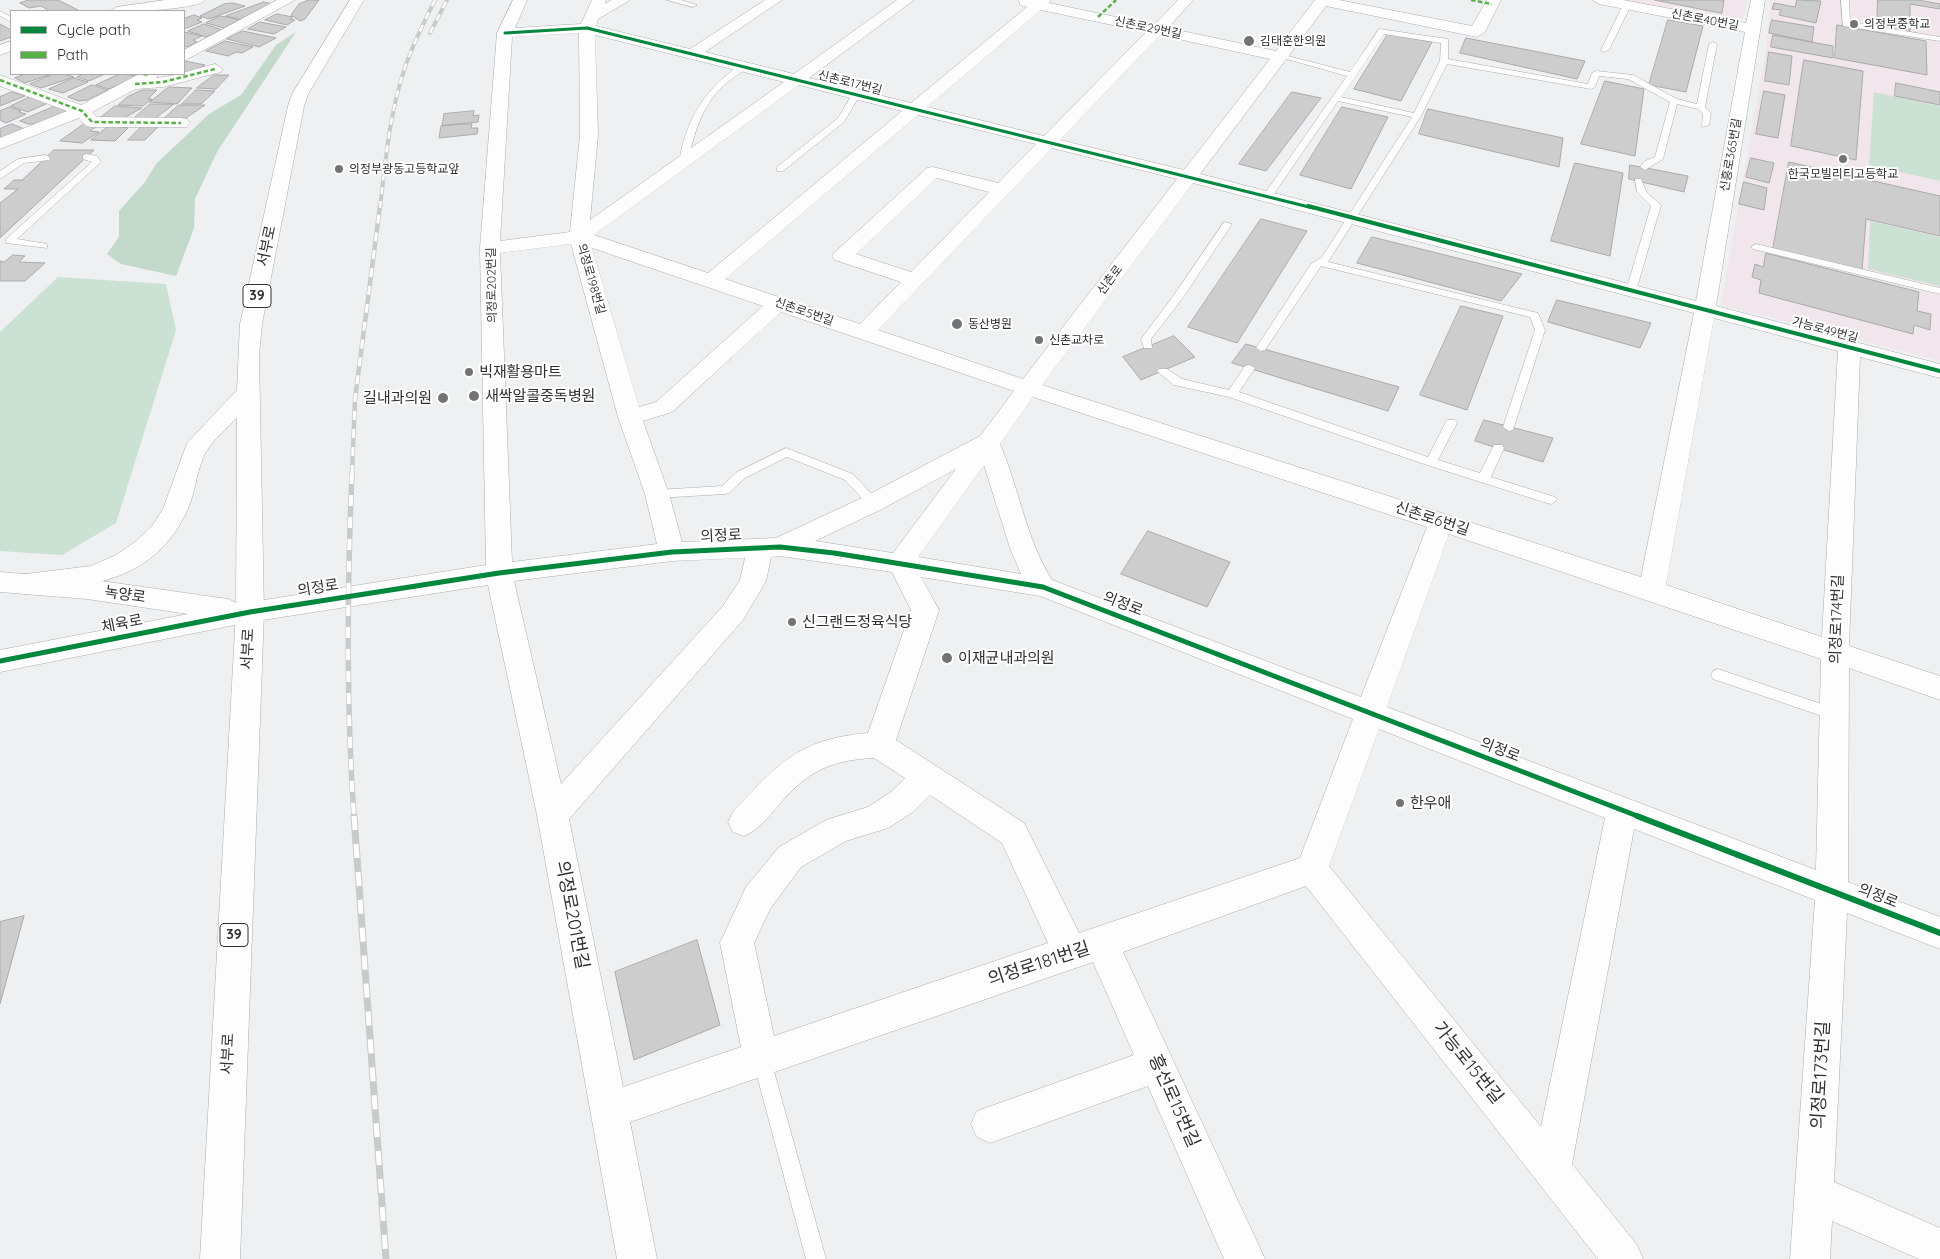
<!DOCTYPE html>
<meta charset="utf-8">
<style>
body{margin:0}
#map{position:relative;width:1940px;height:1259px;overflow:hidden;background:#eff0f1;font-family:Quicksand,sans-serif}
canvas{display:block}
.legend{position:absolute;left:10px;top:10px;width:175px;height:65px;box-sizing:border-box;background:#fff;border:1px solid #acacad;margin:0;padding:6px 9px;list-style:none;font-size:15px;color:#2f3031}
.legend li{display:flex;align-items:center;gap:10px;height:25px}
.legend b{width:25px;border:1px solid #acacad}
</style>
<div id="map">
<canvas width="1940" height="1259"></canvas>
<ul class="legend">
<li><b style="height:6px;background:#00873e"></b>Cycle path</li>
<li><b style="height:6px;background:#56b246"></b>Path</li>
</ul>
</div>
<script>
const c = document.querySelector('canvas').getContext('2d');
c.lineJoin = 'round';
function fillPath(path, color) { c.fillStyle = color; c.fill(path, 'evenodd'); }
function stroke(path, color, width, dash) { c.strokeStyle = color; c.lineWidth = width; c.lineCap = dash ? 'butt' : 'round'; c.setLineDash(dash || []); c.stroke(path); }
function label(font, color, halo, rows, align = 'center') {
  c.font = font + ' Quicksand,"Noto Sans KR",sans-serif'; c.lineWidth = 4; c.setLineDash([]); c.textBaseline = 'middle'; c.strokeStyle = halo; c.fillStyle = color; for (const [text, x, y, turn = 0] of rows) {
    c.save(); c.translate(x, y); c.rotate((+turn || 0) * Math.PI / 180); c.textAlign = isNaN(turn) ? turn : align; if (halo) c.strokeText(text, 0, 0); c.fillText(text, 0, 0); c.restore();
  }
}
fillPath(new Path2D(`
 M 1622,0 L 1747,0 L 1743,19 L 1734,20 Z
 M 1771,0 L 1940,0 L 1940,361 L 1721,305 L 1766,48 Z`), '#f2e6ed');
fillPath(new Path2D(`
 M 1874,92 L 1940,106 L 1940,181 L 1869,165 Z
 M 1870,221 L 1940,237 L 1940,286 L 1868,269 Z
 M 58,277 L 166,284 L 176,330 L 116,523 L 62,555 L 0,551 L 0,332 Z`), '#cbe1d4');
fillPath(new Path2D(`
 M 296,32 L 217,152 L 195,199 L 194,228 L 176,276 L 121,264 L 107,254 L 119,237 L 119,211 L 145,182 L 156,164 L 209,114 L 241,95 L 276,45 Z`), '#c2d9cb');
const building = new Path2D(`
 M 29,0 L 58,0 L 80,11 L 45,11 L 48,10 L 41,6 L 29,8 L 20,3 Z
 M 309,0 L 319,0 L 305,19 L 300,21 L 291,15 L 299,4 Z
 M 1655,0 L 1724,0 L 1722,13 Z
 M 1797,0 L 1821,1 L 1816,23 L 1779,15 L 1781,10 L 1772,9 L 1774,3 L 1795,7 Z
 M 1878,0 L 1918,0 L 1940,4 L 1940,9 L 1910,4 L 1910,34 L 1877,28 Z
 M 264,2 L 272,4 L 242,20 L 226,16 Z
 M 233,3 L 245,6 L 209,19 L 200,16 L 224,4 Z
 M 277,14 L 293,17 L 290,19 L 295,20 L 287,25 L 265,20 Z
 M 194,15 L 202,18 L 197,20 L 202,22 L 184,29 L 184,19 Z
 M 220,16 L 232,18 L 239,20 L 224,28 L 206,23 Z
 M 1668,20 L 1703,26 L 1686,92 L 1649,85 Z
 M 1772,20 L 1814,27 L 1812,42 L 1769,33 Z
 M 260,22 L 286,27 L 274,34 L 248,29 Z
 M 0,24 L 11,30 L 11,37 L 0,41 Z
 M 204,24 L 223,30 L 206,37 L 188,31 Z
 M 1837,25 L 1926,41 L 1927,75 L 1835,58 Z
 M 243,31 L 276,38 L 259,47 L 227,39 Z
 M 184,32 L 185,32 L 202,36 L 193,40 L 197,42 L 187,47 L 184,46 Z
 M 1388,34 L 1432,42 L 1401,101 L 1354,89 Z
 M 1773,35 L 1833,46 L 1833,58 L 1771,47 Z
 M 1466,38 L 1585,61 L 1577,79 L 1460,53 Z
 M 225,41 L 253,47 L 242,53 L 236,52 L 228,56 L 206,51 Z
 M 1769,52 L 1792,56 L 1789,85 L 1765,81 Z
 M 1804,60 L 1863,71 L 1856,160 L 1791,146 Z
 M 185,61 L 205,65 L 191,73 L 184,73 Z
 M 26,74 L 52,74 L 25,83 L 15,78 Z
 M 54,74 L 64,74 L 74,77 L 41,88 L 30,84 Z
 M 84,74 L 105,74 L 89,81 L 77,77 Z
 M 120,74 L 138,76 L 109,89 L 96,85 Z
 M 214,75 L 229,75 L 216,89 L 197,88 Z
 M 74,78 L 88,82 L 63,93 L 49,89 Z
 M 1605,81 L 1644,89 L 1635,156 L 1581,144 Z
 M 1896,83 L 1940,92 L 1940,105 L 1895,96 Z
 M 92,85 L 108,90 L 87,100 L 79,101 L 68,97 Z
 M 169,87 L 192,88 L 177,104 L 150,102 Z
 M 142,90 L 157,90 L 148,99 L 152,99 L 143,106 L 118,105 L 127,97 Z
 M 196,90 L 215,91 L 201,104 L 182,104 Z
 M 1764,91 L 1785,95 L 1778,138 L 1756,134 Z
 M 12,92 L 25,96 L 0,106 L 0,97 Z
 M 1292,92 L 1321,98 L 1266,171 L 1239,164 Z
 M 30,97 L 48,103 L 28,112 L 11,106 Z
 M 150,104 L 174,104 L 153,120 L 133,119 Z
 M 58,105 L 70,111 L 36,124 L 28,124 L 20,121 Z
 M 179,105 L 205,105 L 186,118 L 161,121 Z
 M 115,106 L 142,108 L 122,119 L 100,118 Z
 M 10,107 L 21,111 L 19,112 L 26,114 L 6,123 L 0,120 L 0,111 Z
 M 1342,107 L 1388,117 L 1351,189 L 1300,175 Z
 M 1428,109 L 1563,138 L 1559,167 L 1419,134 Z
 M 474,111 L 473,116 L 479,115 L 478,122 L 442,126 L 444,114 Z
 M 12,124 L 27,130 L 0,139 L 0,129 Z
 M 84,124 L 97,126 L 90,131 L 99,132 L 82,143 L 60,141 Z
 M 458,124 L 472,124 L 471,128 L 478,128 L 477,134 L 439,138 L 441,126 Z
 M 110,125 L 128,128 L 115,141 L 91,140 Z
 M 142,126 L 159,126 L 145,140 L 128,140 Z
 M 54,150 L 94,150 L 0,238 L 0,203 L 18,189 L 4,189 L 14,180 L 22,180 Z
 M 1751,158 L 1774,163 L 1769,183 L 1746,177 Z
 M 1789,162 L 1940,196 L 1940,236 L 1866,219 L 1862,271 L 1773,249 Z
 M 1575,163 L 1623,173 L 1610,256 L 1551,241 Z
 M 1630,165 L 1688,176 L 1684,192 L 1629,179 Z
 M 1744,182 L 1767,188 L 1764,210 L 1739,204 Z
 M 1261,219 L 1307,231 L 1237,343 L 1188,327 Z
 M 1372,237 L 1522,274 L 1501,301 L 1357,263 Z
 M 1766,253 L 1919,292 L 1917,311 L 1931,314 L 1930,330 L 1914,325 L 1913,334 L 1759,293 L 1761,280 L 1752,277 L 1755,264 L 1763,267 Z
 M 13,255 L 25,256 L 19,262 L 45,263 L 25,281 L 0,281 L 0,261 L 4,262 Z
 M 1557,300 L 1651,323 L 1640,348 L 1548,322 Z
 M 1461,306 L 1503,316 L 1467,410 L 1420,395 Z
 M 1174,336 L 1195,357 L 1141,380 L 1123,357 Z
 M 1246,344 L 1399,387 L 1388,411 L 1232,363 Z
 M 1484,420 L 1553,438 L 1543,462 L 1475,441 Z
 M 1148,531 L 1230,562 L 1207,607 L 1121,574 Z
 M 24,916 L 0,1004 L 0,922 Z
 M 697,940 L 720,1025 L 634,1060 L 615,972 Z`);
fillPath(building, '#cdcdce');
stroke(building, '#aaa', 1);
const lane = new Path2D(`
 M 667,0 L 681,0 L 697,5 L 693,7 Z
 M 1841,0 L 1849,0 L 1850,22 L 1940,37 L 1940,41 L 1843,26 Z
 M 1627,3 L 1631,5 L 1609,50 L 1602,52 L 1601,50 L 1623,5 Z
 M 0,11 L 11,17 L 11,22 L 0,16 Z
 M 1379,29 L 1448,39 L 1448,59 L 1588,84 L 1592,73 L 1596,71 L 1633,75 L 1677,99 L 1697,104 L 1709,44 L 1713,42 L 1717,44 L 1705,107 L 1711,114 L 1709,125 L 1702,127 L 1703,114 L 1698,109 L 1677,104 L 1663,159 L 1645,170 L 1640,167 L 1645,161 L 1655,157 L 1670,102 L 1628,79 L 1599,76 L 1595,87 L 1591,89 L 1447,64 L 1421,116 L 1328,262 L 1538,313 L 1545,330 L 1513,430 L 1509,431 L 1503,427 L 1535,330 L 1530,317 L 1321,266 L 1265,350 L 1261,351 L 1256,348 L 1311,264 L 1322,257 L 1412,117 L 1338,101 L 1271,198 L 1265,198 L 1263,196 L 1347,76 L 1276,56 L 1280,54 L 1350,72 ZM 1384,34 L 1441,43 L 1440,61 L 1414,113 L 1341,97 Z
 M 740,65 L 747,67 C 740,74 730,79 722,87 C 702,107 694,133 688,161 L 681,163 C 679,156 682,147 684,140 C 694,107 712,84 740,65 Z
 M 853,93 L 860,95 L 844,122 L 783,171 L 777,171 L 777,167 L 838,118 Z
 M 86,154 L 97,156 L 101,162 L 17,239 L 47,244 L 47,248 L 6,243 L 6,239 L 92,162 L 83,159 L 83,155 Z
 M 46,155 L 50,158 L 49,160 L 24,163 L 0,179 L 0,171 L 18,159 Z
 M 1635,179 L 1641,179 L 1647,193 L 1661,205 L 1636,291 L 1631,294 L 1626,291 L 1651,206 L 1637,192 Z
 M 1224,222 L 1232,224 L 1182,299 L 1151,339 L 1152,348 L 1144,348 L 1141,339 L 1174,295 Z
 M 1756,244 L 1940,288 L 1940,294 L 1753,249 L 1751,247 Z
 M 1249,365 L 1255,368 L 1239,392 L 1428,457 L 1447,420 L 1455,420 L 1457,423 L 1438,460 L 1480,473 L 1494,445 L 1502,445 L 1504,448 L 1491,477 L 1555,497 L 1557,500 L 1551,504 L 1547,503 L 1427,465 L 1229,397 L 1174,385 L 1157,371 L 1159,369 L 1167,369 L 1182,379 L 1229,390 L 1245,366 Z
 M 786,448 L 853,474 L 877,500 L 879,503 L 877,506 L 869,506 L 845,480 L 787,457 L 745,478 L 729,493 L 725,494 L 657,498 L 651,494 L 657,490 L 722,486 L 737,472 Z
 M 1718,669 L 1839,710 L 1841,714 L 1839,718 L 1834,720 L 1713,679 L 1711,675 L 1713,671 Z
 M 761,1048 L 767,1051 L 770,1057 L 826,1259 L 806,1259 L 752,1057 L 755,1051 Z`);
const street = new Path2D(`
 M 165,0 L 205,0 C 198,10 124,12 110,11 L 117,7 Z
 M 277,0 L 295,0 L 184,61 L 184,50 Z
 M 513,0 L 527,0 L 515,28 L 581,24 L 592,0 L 606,0 L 605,4 L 612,0 L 630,0 L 598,19 L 596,26 L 690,49 L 765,0 L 782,0 L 705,52 L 794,74 L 897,0 L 914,0 L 809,78 L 911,103 L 1027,7 L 1020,5 L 1019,0 L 1051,0 L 1049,3 L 1154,25 L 1178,0 L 1193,0 L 1168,28 L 1276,51 L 1315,0 L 1339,0 L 1472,26 L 1487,0 L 1501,0 L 1485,32 L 1477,37 L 1326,6 L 1200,174 L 1696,301 L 1745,32 L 1599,4 L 1592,0 L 1623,0 L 1746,23 L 1751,0 L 1765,0 L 1716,306 L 1940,364 L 1940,378 L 1860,357 L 1849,646 L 1940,676 L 1940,700 L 1849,668 L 1848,882 L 1940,917 L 1940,949 L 1847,913 L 1834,1182 L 1940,1228 L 1940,1259 L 1919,1259 L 1832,1221 L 1830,1259 L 1790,1259 L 1815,900 L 1634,829 L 1572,1164 L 1637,1245 L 1643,1259 L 1598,1259 L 1306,886 L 1123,952 L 1265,1259 L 1224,1259 L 1148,1086 L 990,1143 L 977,1137 L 971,1124 L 977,1111 L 1134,1055 L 1093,962 L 630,1122 L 657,1259 L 617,1259 L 537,815 L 488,585 L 250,622 L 0,672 L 0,650 L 188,614 L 87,599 L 0,592 L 0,572 L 87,579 L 228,599 L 239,604 L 486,565 L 480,248 L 497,33 ZM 1041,10 L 1146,32 L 1044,136 L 927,107 ZM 579,33 L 580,135 L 570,232 L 500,241 L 512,37 ZM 595,35 L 784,82 L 590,220 L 598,135 ZM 1160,35 L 1270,59 L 1184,170 L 1060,140 ZM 799,85 L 902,111 L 708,273 L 594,235 ZM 918,115 L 1036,144 L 998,183 L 933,167 L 927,168 L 835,252 L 832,256 L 835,260 L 901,282 L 860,324 L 725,279 ZM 1052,148 L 1177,179 L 1023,379 L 878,330 ZM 937,178 L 989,192 L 911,272 L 856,254 ZM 1193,183 L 1694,313 L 1641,577 L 1042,385 ZM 571,244 L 618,417 L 645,494 L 657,544 L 512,562 L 500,253 ZM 592,248 L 763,306 L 656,402 L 639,407 ZM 781,312 L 1014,391 L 980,436 L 864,497 L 776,538 L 682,542 L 669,494 L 643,421 L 672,412 ZM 1714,318 L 1838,351 L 1822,637 L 1666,585 ZM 1033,397 L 1427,527 L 1361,697 L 1052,580 C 1026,539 1019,488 1000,444 ZM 984,465 L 1010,548 L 1021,574 L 918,557 ZM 956,469 L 893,553 L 815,541 L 882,509 ZM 1449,534 L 1821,659 L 1816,870 L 1387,707 ZM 780,556 L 892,572 L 911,610 L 868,733 C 798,739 778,764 733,812 L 728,822 L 733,832 L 744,836 C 759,830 767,818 778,806 C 806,772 830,760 874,758 L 905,778 L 891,792 L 868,807 L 826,820 L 779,847 L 746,887 L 720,943 L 741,1047 L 623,1087 L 569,819 L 743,620 L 766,581 L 771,557 ZM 745,558 L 740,580 L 723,606 L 561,784 L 514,581 L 672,561 ZM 921,577 L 1040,596 L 1353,719 L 1300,858 L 1079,933 L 1024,823 L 896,740 L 939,610 ZM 1379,729 L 1605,818 L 1541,1127 L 1329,866 ZM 930,795 L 1002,843 L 1048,943 L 774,1036 L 754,943 L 770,909 L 801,867 L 846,841 L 888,828 L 913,812 Z
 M 11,41 L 11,51 L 0,55 L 0,45 Z
 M 215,64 L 223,69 L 221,72 L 163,87 L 136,89 L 92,112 L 97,117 L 181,118 L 187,119 L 190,123 L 187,127 L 92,127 L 86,126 L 79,118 L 0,149 L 0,138 L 67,111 L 0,86 L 0,75 L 81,105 L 139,74 L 159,74 L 156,78 C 177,76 194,69 215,64 Z`);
const primary = new Path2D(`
 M 350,0 L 364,0 L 308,94 L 304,106 L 262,324 L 259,355 L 264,612 L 240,1259 L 200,1259 L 236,612 L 237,418 C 227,428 213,440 206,452 C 196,470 196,492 187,511 C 154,581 94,585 26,594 L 17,591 L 13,584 L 17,577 L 26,574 L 91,566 L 116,555 L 135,542 L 152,526 L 163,509 L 187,443 L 237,390 L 240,324 L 288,106 L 292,94 Z`);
stroke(lane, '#adadae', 1);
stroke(street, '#adadae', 1);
stroke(primary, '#adadae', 1);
fillPath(lane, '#fdfdfd');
fillPath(street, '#fdfdfd');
fillPath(primary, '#fdfdfd');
const railFar3 = new Path2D(`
 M 430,33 L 447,0
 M 380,208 C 386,155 391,98 412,49 C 419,32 427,16 435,0`);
const railFar2 = new Path2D(`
 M 352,474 L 355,399 L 380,206`);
const railFar1 = new Path2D(`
 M 352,473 C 347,588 346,703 354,817`);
const rail = new Path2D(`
 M 354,816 L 386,1259`);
stroke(railFar3, '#c9caca', 4);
stroke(railFar2, '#c9caca', 4.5);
stroke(railFar1, '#c9caca', 5.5);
stroke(rail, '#c9caca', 7);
stroke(railFar3, '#fff', 2.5, [7]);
stroke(railFar2, '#fff', 3, [9]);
stroke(railFar1, '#fff', 4, [11]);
stroke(rail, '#fff', 5, [14]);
stroke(new Path2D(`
 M 1471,0 L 1492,4
 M 1098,17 L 1116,0
 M 143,74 L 148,75
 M 0,80 L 82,111 L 92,122 L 181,123
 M 135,84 L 163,82 L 215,69`), '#56b246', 2.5, [4.5, 2.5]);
stroke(new Path2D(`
 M 505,33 L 587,28 L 1313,208`), '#00873e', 3);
stroke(new Path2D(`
 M 1308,206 L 1940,371`), '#00873e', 4);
stroke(new Path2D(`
 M 0,661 L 250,612 L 499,573 L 672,552 L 780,547 L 834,553 L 1043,587 L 1640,817`), '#00873e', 5);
stroke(new Path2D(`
 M 1637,816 L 1940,933`), '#00873e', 6);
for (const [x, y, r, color] of [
 [1854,24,5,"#727374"],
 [1249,41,6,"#727374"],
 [1843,159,5,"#727374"],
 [339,169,5,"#727374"],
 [957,324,6,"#727374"],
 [1039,340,5,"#727374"],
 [469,372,5,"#727374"],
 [474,396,6,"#727374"],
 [443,398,6,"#727374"],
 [792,622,5,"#727374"],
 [947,658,6,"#727374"],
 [1400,803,5,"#727374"]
]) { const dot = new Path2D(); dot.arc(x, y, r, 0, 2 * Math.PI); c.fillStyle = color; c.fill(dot); stroke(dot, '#fff', 2); }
label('12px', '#2f3031', '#fff', [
 ["신촌로40번길",1705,20,11],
 ["신촌로29번길",1148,28,12],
 ["신촌로17번길",850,83,14],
 ["신흥로365번길",1731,155,-80],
 ["의정로198번길",591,279,74],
 ["신촌로",1110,280,-53],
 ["의정로202번길",492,285,-91],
 ["신촌로5번길",804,312,19],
 ["가능로49번길",1825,330,15]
]);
label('12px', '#2f3031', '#fff', [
 ["의정부중학교",1864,24],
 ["김태훈한의원",1260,41],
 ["의정부광동고등학교앞",349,169],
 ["한국모빌리티고등학교",1843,174,"center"],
 ["동산병원",968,324],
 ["신촌교차로",1049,340]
], 'left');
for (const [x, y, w] of [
 [257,296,28],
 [234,935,28]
]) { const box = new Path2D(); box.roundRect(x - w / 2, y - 11.5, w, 23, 4); c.fillStyle = '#fff'; c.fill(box); stroke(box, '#2f3031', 1); }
label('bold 14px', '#2f3031', null, [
 ["39",257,296],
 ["39",234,935]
]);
label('15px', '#2f3031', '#fff', [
 ["서부로",267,246,-78],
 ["신촌로6번길",1432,519,18],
 ["의정로",721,536,-3],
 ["의정로",318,588,-9],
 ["녹양로",125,595,8],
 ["의정로",1123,604,21],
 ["의정로174번길",1837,619,-88],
 ["체육로",122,624,-11],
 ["서부로",248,649,-87],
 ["의정로",1500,750,21],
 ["의정로",1878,896,21],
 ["서부로",228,1054,-87]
]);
label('15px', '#2f3031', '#fff', [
 ["빅재활용마트",479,372],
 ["새싹알콜중독병원",485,396],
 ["길내과의원",432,398,"right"],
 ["신그랜드정육식당",802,622],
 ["이재균내과의원",958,658],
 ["한우애",1410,803]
], 'left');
label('18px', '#2f3031', '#fff', [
 ["의정로201번길",572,915,79],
 ["의정로181번길",1039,964,-18],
 ["가능로15번길",1468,1063,51],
 ["의정로173번길",1821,1075,-87],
 ["흥선로15번길",1174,1101,66]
]);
</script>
